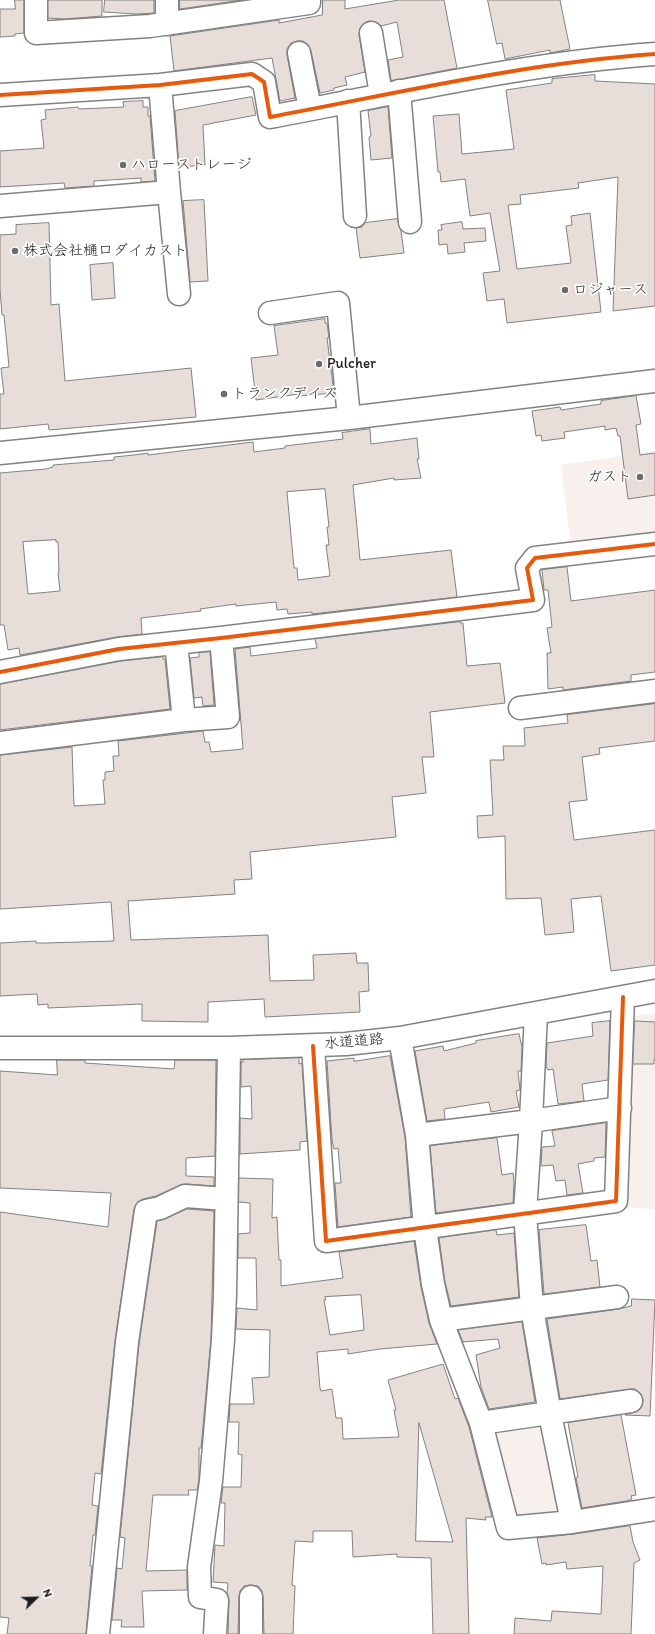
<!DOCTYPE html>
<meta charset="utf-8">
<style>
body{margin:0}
#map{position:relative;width:655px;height:1634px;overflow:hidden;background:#fff;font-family:Itim,sans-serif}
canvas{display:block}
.north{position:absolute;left:16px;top:1578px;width:40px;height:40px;-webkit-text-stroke:3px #fff;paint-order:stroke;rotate:67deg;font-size:11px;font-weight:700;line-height:16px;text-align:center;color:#1c1c1c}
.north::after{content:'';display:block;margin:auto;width:14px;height:18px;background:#1c1c1c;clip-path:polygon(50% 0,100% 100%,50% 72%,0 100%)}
</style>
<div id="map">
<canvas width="655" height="1634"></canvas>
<div class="north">N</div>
</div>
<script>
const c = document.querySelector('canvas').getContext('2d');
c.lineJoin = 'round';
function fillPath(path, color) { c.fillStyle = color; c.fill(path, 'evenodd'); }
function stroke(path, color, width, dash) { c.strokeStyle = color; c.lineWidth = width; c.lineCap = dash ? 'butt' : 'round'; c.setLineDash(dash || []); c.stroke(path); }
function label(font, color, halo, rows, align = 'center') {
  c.font = font + ' Itim,"Klee One",sans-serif'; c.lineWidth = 3.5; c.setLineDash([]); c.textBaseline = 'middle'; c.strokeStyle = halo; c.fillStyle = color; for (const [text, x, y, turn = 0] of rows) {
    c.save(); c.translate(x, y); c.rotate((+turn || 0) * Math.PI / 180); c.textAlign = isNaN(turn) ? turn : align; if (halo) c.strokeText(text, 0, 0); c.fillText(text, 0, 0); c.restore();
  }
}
fillPath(new Path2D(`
 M 655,451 L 655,538 L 571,547 L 561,465 Z
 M 655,1013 L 655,1209 L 622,1207 L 628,1017 Z
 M 546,1421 L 563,1515 L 515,1521 L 490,1428 Z`), '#f8f0ec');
const building = new Path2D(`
 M 15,0 L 24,0 L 24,33 L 15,34 L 15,36 L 0,37 L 0,9 L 15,9 Z
 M 48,0 L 102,0 L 102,16 L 65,19 L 48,18 Z
 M 105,0 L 154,0 L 154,13 L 136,14 L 104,12 Z
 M 180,0 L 242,0 L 180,9 Z
 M 323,0 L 345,0 L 345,9 L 399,0 L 444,0 L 457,68 L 391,81 L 388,60 L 403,57 L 397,22 L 381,26 L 376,22 L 369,21 L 363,24 L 360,28 L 359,35 L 365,72 L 345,77 L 347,85 L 334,88 L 334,90 L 320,93 L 311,51 L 308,45 L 303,41 L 297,41 L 291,43 L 287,49 L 287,55 L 295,98 L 280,101 L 272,58 L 174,71 L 170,36 L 279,20 L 279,23 L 322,15 Z
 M 488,0 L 560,0 L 570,49 L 550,53 L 550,50 L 505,59 L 502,43 L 497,44 Z
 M 595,75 L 595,81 L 655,84 L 655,306 L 613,311 L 618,177 L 578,183 L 579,188 L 520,195 L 521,204 L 508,205 L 517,269 L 571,263 L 566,226 L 572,225 L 571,216 L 590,213 L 601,312 L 507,323 L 504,299 L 487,301 L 483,273 L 500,271 L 490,213 L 470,216 L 465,179 L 441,182 L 440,172 L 438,172 L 433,116 L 459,114 L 462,154 L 514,149 L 506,90 L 552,83 L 552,79 Z
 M 252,97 L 256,115 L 203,125 L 205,165 L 179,167 L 175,111 Z
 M 143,101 L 143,107 L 148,107 L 148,116 L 150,116 L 155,181 L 141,182 L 141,178 L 94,181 L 94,186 L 65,188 L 64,183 L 0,187 L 0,151 L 44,148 L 41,120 L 46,119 L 45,110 L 78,107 L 79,109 L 124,107 L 123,102 Z
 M 388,107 L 392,158 L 371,160 L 369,137 L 371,136 L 368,111 Z
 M 204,200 L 208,281 L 190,282 L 183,201 Z
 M 397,219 L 401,231 L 404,253 L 360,258 L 356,228 L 362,227 L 365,223 Z
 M 462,222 L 463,229 L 485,228 L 486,241 L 464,243 L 465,252 L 448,254 L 447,244 L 439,245 L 438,230 L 442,230 L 441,225 Z
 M 49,223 L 51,305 L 59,304 L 65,381 L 191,368 L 196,417 L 49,430 L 48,424 L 0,429 L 0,394 L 4,394 L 1,368 L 9,367 L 4,315 L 2,315 L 0,289 L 0,235 L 16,234 L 16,225 Z
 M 113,263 L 115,298 L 92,300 L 90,265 Z
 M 325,319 L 325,323 L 327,323 L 329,338 L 327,338 L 334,393 L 299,396 L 299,394 L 256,400 L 251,358 L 278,355 L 274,326 Z
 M 636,396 L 641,424 L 636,425 L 640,455 L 655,453 L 655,495 L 628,499 L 620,436 L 618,436 L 616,428 L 605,430 L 605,426 L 564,432 L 565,438 L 542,441 L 541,435 L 536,436 L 532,411 L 560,407 L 561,410 L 601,404 L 601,401 Z
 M 370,429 L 371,444 L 417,438 L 419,459 L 417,459 L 421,478 L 394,480 L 394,478 L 353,485 L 360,560 L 451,550 L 457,597 L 312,614 L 312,612 L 288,614 L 287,609 L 277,610 L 276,602 L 236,606 L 236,604 L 200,609 L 201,611 L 141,618 L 142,634 L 117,637 L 20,655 L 19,648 L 8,650 L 4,625 L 0,625 L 0,473 L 46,469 L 53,467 L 53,465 L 114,460 L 114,457 L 134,455 L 148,453 L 148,455 L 253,442 L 254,452 L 285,448 L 285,446 L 343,439 L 342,433 ZM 325,489 L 329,527 L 327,527 L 329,545 L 326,545 L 330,576 L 298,580 L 297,568 L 294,568 L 287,492 ZM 56,540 L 56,542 L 58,542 L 59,573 L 58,573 L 60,591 L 28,594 L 23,542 Z
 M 567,567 L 571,601 L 655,590 L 655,672 L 631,675 L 631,681 L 563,690 L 563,687 L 548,689 L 547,653 L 551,653 L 547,628 L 552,627 L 548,590 L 544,590 L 542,570 Z
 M 460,622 L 460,623 L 463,623 L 467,666 L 500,663 L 505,703 L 430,712 L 434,757 L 422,757 L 426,793 L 392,797 L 396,837 L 250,852 L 252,879 L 234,880 L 235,894 L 128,901 L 131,940 L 268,935 L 270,981 L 314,980 L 313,955 L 356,953 L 357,963 L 368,963 L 369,991 L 359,992 L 360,1012 L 265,1017 L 264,999 L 208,1002 L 208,1022 L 142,1021 L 142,1004 L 48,1008 L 48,1004 L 38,1005 L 37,994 L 0,996 L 0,943 L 36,941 L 36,943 L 46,943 L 114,941 L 111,902 L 0,909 L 0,755 L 72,747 L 74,806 L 105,804 L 103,780 L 105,780 L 105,772 L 114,771 L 113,756 L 119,756 L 118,741 L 203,731 L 205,742 L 209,742 L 211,752 L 243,749 L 235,649 L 250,647 L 251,656 L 317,648 L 315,639 Z
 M 210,652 L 214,705 L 203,706 L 202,697 L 194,698 L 190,658 L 199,657 L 199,653 Z
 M 163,657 L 163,659 L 165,659 L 170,709 L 0,730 L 0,684 L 121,661 Z
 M 655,704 L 655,741 L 599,748 L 600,754 L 582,757 L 587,800 L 569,802 L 574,840 L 655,830 L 655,965 L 611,971 L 601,896 L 571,899 L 574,932 L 545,935 L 541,898 L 506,899 L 505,836 L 478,838 L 477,816 L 493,815 L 490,760 L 504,760 L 503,746 L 525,746 L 524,728 L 568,723 L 567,715 Z
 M 610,1021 L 608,1080 L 582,1084 L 584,1101 L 558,1104 L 553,1069 L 548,1070 L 546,1066 L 547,1043 L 593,1036 L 592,1023 Z
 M 635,1021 L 655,1022 L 655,1059 L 654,1059 L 654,1064 L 633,1064 Z
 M 519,1034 L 522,1047 L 521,1071 L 518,1071 L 520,1090 L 516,1091 L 519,1107 L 491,1112 L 489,1102 L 444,1109 L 445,1119 L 427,1121 L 415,1051 L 443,1046 L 444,1051 L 476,1043 L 476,1041 Z
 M 390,1056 L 405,1137 L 411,1217 L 338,1227 L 335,1183 L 341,1183 L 338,1148 L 334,1149 L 332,1140 L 327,1061 L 354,1058 L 354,1061 Z
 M 299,1058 L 299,1064 L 302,1063 L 307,1141 L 300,1142 L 300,1150 L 240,1154 L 240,1118 L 252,1119 L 251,1086 L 241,1087 L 241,1062 L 243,1062 L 243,1060 Z
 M 57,1060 L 85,1060 L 85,1063 L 174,1069 L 175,1060 L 216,1060 L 215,1156 L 186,1158 L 186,1176 L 214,1177 L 214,1186 L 186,1184 L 180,1185 L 156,1196 L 143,1199 L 137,1203 L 134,1209 L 115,1341 L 101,1474 L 95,1473 L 92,1505 L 98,1506 L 95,1535 L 93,1535 L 90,1566 L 92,1566 L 86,1634 L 7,1634 L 9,1618 L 0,1617 L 0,1212 L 108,1227 L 111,1193 L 0,1188 L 0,1071 L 57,1075 Z
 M 606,1123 L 605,1157 L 594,1158 L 594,1161 L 578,1164 L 583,1193 L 567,1195 L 565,1180 L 556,1181 L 553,1165 L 541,1166 L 542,1147 L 555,1146 L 552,1131 Z
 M 497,1138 L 502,1175 L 513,1173 L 514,1183 L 513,1203 L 436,1213 L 430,1146 Z
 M 239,1178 L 273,1179 L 272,1218 L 277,1217 L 279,1260 L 281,1260 L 281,1286 L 343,1278 L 339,1252 L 414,1241 L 421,1287 L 429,1323 L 437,1344 L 380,1349 L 348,1354 L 348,1349 L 317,1352 L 320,1388 L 321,1391 L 332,1389 L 336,1418 L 342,1418 L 343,1439 L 399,1437 L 394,1410 L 396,1410 L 388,1380 L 443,1364 L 455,1399 L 458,1398 L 469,1427 L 492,1517 L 485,1517 L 486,1520 L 466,1518 L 469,1634 L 433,1634 L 431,1558 L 397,1557 L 397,1554 L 353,1557 L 352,1531 L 313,1531 L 313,1542 L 295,1541 L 292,1585 L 295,1586 L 293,1634 L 264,1634 L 263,1597 L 262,1591 L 258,1586 L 251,1585 L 244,1586 L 240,1591 L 239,1597 L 238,1634 L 228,1634 L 229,1601 L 227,1593 L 228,1583 L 213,1582 L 215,1545 L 224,1546 L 225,1503 L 221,1503 L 223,1487 L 241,1487 L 242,1455 L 238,1454 L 239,1422 L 229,1422 L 230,1404 L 254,1404 L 252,1378 L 269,1377 L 270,1330 L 236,1329 L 237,1308 L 257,1310 L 256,1258 L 238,1258 L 238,1234 L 250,1233 L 250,1203 L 239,1202 ZM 361,1295 L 364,1330 L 330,1335 L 324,1300 L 326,1300 L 325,1297 ZM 419,1423 L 453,1542 L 416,1541 Z
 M 187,1209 L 214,1211 L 211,1339 L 201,1448 L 199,1448 L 199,1480 L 197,1490 L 188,1490 L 189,1495 L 153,1495 L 146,1571 L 187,1570 L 187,1590 L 142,1591 L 144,1627 L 121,1627 L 122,1620 L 112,1620 L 117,1568 L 122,1569 L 125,1538 L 120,1537 L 139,1344 L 157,1221 L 165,1219 Z
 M 586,1225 L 591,1261 L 597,1260 L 600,1287 L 544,1294 L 539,1230 Z
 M 496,1230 L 497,1235 L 514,1233 L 519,1297 L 451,1306 L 445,1282 L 439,1238 Z
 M 632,1299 L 655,1300 L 650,1416 L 625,1415 L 638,1411 L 642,1406 L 643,1400 L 641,1394 L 635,1389 L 629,1389 L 560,1399 L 547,1319 L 619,1309 L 631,1306 Z
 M 522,1322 L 535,1402 L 489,1409 L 481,1387 L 476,1355 L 500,1348 L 498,1339 L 463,1342 L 458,1330 Z
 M 621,1415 L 636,1495 L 631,1496 L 632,1499 L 626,1501 L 582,1508 L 576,1478 L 578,1477 L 568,1423 Z
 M 630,1526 L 633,1542 L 640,1560 L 634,1563 L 631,1634 L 514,1634 L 515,1618 L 551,1621 L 552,1611 L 601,1614 L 603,1566 L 567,1569 L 566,1562 L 546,1565 L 546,1563 L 542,1564 L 537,1538 L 574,1534 Z`);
fillPath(building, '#e8ded9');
stroke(building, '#828282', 1);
const minor = new Path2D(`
 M 36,0 L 36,33 L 150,26 L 309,3 L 309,0
 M 167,24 L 167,0
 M 371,33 L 381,95
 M 299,53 L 310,109
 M 160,85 L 169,192
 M 399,91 L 410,222
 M 0,95 L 160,85 L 252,74 L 264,82 L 270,117 C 398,93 525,63 655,54
 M 348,101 L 355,216
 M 0,206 L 169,192 L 179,294
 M 270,313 L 338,303 L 349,418
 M 0,453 L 349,418 L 655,381
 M 176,643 L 184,720
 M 0,672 L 119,649 L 221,638 L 533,600 L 527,568 L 535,558 L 655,544
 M 520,708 L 655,691
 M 0,743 L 184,720 L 228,717 L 221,638
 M 536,1013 L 531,1121 L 525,1213 L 532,1308 L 550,1414 L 572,1522
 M 400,1038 L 417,1135 L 425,1228 L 433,1284 L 441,1320 L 481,1423 L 508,1528 L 572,1522 L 655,1509
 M 313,1046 L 326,1241 L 616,1201 L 623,997
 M 0,1048 L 229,1048 L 346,1044 L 400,1038 L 655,991
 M 417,1135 L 531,1121 L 620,1108
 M 441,1320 L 617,1297
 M 481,1423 L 631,1401
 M 98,1634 L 127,1342 L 146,1211 L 160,1208 L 185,1196 L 226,1199
 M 215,1634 L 217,1600 L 200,1597 L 199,1567 L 211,1481 L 223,1340 L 225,1295 L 229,1048
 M 251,1634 L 251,1597`);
stroke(minor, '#828282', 25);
stroke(minor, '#fff', 22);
stroke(new Path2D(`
 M 0,95 L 160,85 L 252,74 L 264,82 L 270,117 C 398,93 525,63 655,54
 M 0,672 L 119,649 L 221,638 L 533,600 L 527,568 L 535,558 L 655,544
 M 313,1046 L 326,1241 L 616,1201 L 623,997`), '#e8590c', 4);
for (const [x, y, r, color] of [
 [123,165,4,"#6b6b6b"],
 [15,251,4,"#6b6b6b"],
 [565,290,4,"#6b6b6b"],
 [319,364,4,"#6b6b6b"],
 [224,394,4,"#6b6b6b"],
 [640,477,4,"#6b6b6b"]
]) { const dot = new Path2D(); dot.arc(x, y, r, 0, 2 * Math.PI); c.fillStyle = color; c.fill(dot); stroke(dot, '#fff', 1.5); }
label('15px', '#1c1c1c', '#fff', [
 ["ハローストレージ",131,165],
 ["株式会社樋口ダイカスト",23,251],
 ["ロジャース",573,290],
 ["Pulcher",327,364],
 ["トランクデイズ",232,394],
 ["ガスト",632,477,"right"]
], 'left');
label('15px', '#1c1c1c', '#fff', [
 ["水道道路",354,1042,-5]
]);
</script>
